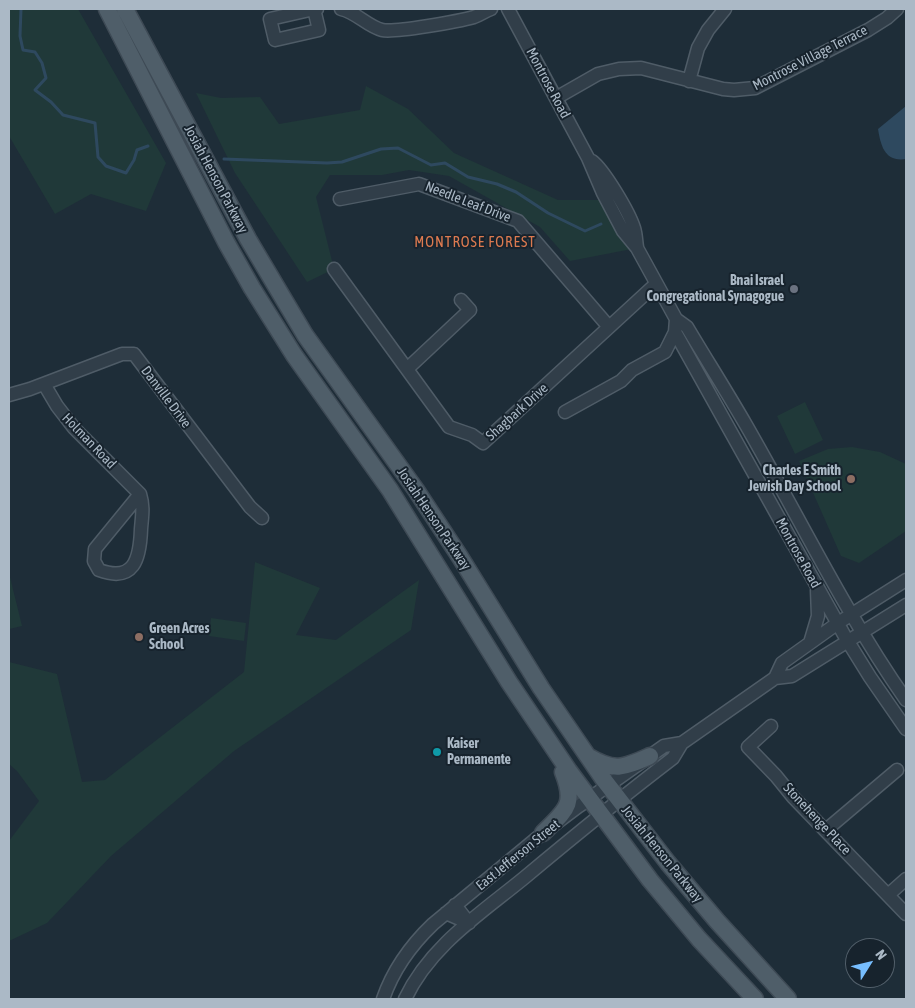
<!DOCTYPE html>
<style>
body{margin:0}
#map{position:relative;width:915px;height:1008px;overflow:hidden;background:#1e2d38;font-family:"Asap Condensed",sans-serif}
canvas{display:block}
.frame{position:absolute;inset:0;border:10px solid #abb9c6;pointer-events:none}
.north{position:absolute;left:845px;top:938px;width:50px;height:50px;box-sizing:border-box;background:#17232d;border:1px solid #525f6a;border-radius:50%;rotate:54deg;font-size:14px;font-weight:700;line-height:20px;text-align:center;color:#abb9c6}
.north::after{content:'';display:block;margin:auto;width:18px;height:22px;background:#77beff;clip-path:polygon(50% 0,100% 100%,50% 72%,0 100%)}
</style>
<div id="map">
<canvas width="915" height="1008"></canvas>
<div class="frame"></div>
<div class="north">N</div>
</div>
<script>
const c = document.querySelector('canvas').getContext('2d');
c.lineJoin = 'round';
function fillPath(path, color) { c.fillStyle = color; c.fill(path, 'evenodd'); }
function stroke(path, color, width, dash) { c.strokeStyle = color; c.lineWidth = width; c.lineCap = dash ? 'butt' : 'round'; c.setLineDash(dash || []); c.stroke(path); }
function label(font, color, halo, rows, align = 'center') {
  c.font = font + ' "Asap Condensed",sans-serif'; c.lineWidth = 4; c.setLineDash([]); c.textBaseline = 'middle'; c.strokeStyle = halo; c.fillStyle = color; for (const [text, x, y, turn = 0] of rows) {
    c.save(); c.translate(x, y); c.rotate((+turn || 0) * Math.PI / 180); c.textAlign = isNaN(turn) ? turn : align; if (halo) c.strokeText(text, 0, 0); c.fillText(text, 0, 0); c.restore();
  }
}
fillPath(new Path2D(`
 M 9,9 L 78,9 L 166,163 L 146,211 L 91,194 L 55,214 L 9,136 Z
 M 366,86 L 408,109 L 454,153 L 558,200 L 606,200 L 637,248 L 570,261 L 540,227 L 449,176 L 409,170 L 382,175 L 330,175 L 316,197 L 334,269 L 307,282 L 235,173 L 196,93 L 221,98 L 260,97 L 279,124 L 360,110 Z
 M 805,402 L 823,440 L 795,454 L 777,416 Z
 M 852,447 L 880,452 L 906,464 L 906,531 L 859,563 L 841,556 L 799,461 L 828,449 Z
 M 255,562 L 320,588 L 296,635 L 336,640 L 419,580 L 411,630 L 234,751 L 111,856 L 47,923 L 9,941 L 9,841 L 39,801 L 17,771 L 9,764 L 9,662 L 57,674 L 82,782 L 105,780 L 244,672 Z
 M 9,573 L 22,626 L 9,629 Z
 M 211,618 L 246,623 L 244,641 L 209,636 Z`), '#203939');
fillPath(new Path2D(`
 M 906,106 L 906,159 C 885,162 881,147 878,129 Z`), '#2e495f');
stroke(new Path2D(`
 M 21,9 L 20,36 L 23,50 L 35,52 L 42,63 L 46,78 L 35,90 L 51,102 L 63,115 L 95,123 L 98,157 L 106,166 L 126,173 L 134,160 L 137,150 L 148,146
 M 224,159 L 327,163 L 342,162 L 381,149 L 398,148 L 431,165 L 445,163 L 468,177 L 497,184 L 516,192 L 548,213 L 585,231 L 601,224`), '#2e495f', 3);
const minor = new Path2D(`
 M 314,9 L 319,30 L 275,40 L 270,19 L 314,9 L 317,9
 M 341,9 C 356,12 367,26 382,30 C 394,33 460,21 474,17 C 480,15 485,11 491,9
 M 508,9 L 588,158 L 603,193 L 623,231 L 637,248 L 676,319 L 687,327 C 706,359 727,392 746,425 C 799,517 845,613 906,700
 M 689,81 L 698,48 L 708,30 L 725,9
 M 556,98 L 598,74 L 619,69 L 641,68 L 723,89 L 734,90 L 755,88 L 868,30 L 887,18 L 897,9
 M 592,161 C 604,170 629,212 634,228 C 636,234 636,241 637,247
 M 340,199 L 419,184 L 518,221 L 609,327
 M 334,269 L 449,427 L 472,435 L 483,443 L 656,284
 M 676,319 L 675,332 L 847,640 L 870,677 L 906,729
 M 407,369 L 470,310 L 461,300
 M 44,384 L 57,406 L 74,428 L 140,494 C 144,507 142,516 141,529 C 140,559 134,583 99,570 L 94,561 L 95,549 L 140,494
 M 9,395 L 30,389 L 122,354 L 134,354 L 250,507 L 262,518
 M 565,412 L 621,381 L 632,370 L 665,352 L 675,332
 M 810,643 L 818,616 L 817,590
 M 775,678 L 782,663 L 838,623 L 906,580
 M 771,726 L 748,747 L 776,776 L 793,797 L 906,914
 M 826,830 L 897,770
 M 888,895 L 906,879
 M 446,913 L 469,923 L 455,905
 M 383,999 C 393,970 411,945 433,924 L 543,833 L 579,806 L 664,746 L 682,743
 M 405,999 C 430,946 480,914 524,878 C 573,837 622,797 673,758 L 682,743 L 775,678 L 792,676 L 906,605`);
const major = new Path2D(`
 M 107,9 L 226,242 L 252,288 L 294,355 L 390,490 L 509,682 L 569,771 L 650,880 L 699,939 L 755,999
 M 125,9 L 248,239 L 305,335 L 416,490 L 460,557 L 541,688 L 604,780 L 668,863 L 717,921 L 788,999
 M 589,757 C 615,772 623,768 650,756
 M 543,833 C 566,810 576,805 563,772`);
stroke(minor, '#4f5c67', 15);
stroke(major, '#3e4a55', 19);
stroke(minor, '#313e49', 12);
stroke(major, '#4f5e69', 16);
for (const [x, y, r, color] of [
 [794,289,5,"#6b7280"],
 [851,479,5,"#8d6e63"],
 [139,637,5,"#8d6e63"],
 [437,752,5,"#0f9aa8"]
]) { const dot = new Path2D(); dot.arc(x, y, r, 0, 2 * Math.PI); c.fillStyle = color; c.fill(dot); stroke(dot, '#17232d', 2); }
label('14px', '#abb9c6', '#17232d', [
 ["Montrose Village Terrace",810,58,-27],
 ["Montrose Road",548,83,62],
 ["Josiah Henson Parkway",216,179,62],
 ["Needle Leaf Drive",468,202,21],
 ["Danville Drive",166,397,53],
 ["Shagbark Drive",517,412,-42],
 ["Holman Road",89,441,46],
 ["Josiah Henson Parkway",434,519,56],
 ["Montrose Road",798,553,61],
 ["Stonehenge Place",817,819,47],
 ["Josiah Henson Parkway",662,854,51],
 ["East Jefferson Street",518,855,-39]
]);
label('bold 14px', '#abb9c6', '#17232d', [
 ["Bnai Israel",784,281],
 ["Congregational Synagogue",784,297],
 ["Charles E Smith",841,471],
 ["Jewish Day School",841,487],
 ["Green Acres",149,629,"left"],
 ["School",149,645,"left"],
 ["Kaiser",447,744,"left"],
 ["Permanente",447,760,"left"]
], 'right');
c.letterSpacing = '1px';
label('15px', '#dc7a50', '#17232d', [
 ["MONTROSE FOREST",475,242]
]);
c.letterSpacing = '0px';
</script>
